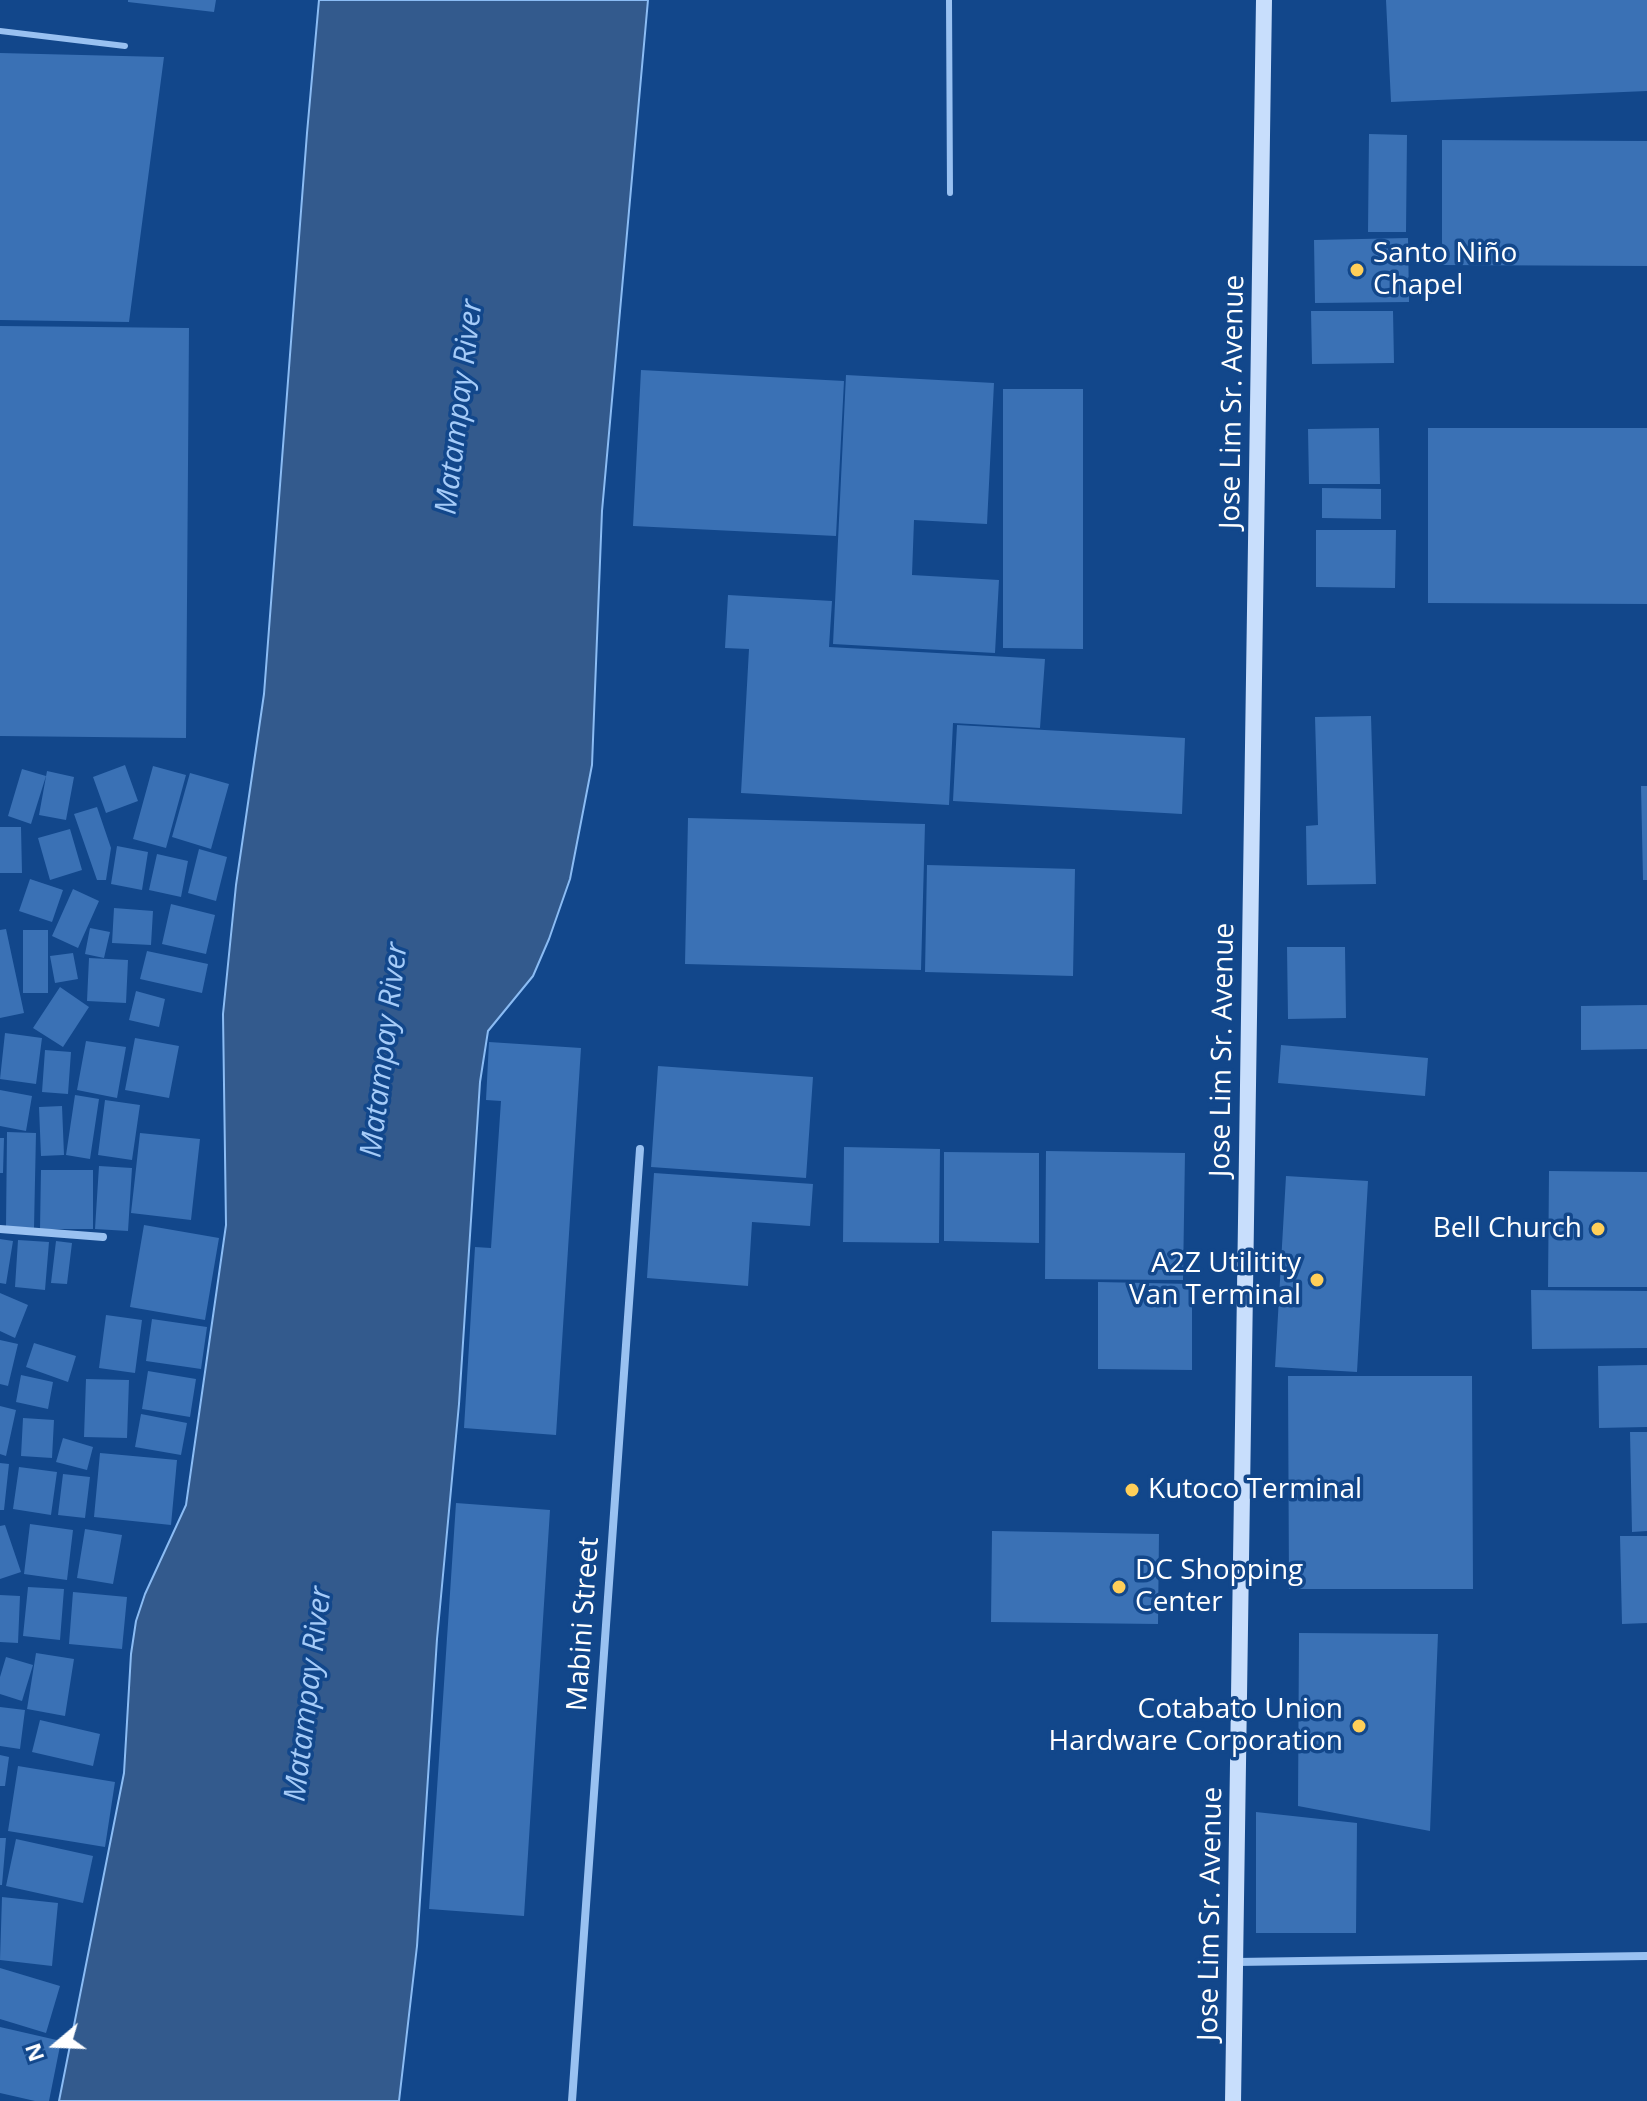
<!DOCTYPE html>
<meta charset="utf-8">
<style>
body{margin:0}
#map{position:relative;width:1647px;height:2101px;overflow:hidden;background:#12478b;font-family:"Open Sans",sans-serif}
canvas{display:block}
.north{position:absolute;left:16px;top:2005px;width:80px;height:80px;-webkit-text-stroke:6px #12478b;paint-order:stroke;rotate:251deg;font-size:22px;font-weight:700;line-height:32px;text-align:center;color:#fff}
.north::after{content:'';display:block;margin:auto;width:28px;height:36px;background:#fff;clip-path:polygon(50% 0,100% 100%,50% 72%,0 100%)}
</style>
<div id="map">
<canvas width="1647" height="2101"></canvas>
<div class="north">N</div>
</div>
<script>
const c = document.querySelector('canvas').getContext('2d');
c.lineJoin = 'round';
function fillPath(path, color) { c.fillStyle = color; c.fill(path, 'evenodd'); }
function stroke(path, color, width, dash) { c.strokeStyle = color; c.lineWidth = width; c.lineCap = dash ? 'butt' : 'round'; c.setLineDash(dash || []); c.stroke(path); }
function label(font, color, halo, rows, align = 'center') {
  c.font = font + ' "Open Sans",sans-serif'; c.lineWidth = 7; c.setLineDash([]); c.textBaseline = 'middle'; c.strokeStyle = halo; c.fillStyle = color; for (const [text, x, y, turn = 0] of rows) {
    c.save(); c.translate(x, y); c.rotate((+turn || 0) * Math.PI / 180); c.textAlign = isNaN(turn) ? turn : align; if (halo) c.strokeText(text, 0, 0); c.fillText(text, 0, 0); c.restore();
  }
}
const water = new Path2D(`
 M 319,0 L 648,0 L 602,511 L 592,765 L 570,879 L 549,939 L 533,976 L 488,1031 L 480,1082 L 459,1404 L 437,1639 L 417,1946 L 399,2101 L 59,2101 L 124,1773 L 131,1654 L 136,1621 L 145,1594 L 186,1505 L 226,1225 L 223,1014 L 236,885 L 264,694 L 307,133 Z`);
fillPath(water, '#335a8d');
stroke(water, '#8bbcf4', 2);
fillPath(new Path2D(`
 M 128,0 L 216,0 L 214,12 L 128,2 Z
 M 1386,0 L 1647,0 L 1647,91 L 1391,102 Z
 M 0,53 L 164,57 L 129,322 L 0,320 Z
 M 1369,134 L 1407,135 L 1406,232 L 1368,232 Z
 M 1442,140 L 1647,141 L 1647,266 L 1442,265 Z
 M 1408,238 L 1409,302 L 1315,303 L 1314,240 Z
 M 1311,311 L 1393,311 L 1394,363 L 1312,364 Z
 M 0,326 L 189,328 L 186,738 L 0,736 Z
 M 641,370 L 844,381 L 836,536 L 633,526 Z
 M 846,375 L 994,383 L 987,524 L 914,520 L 912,575 L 999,580 L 995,653 L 833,644 Z
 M 1003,389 L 1083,389 L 1083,649 L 1003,648 Z
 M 1379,428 L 1380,484 L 1309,484 L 1308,429 Z
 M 1428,428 L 1647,428 L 1647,604 L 1428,603 Z
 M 1322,488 L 1381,489 L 1381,519 L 1322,518 Z
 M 1316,530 L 1396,530 L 1395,588 L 1316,587 Z
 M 728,595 L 832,601 L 829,647 L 1045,659 L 1040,728 L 953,723 L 949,805 L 741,793 L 749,649 L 725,648 Z
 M 1371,716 L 1376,884 L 1307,885 L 1306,826 L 1318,825 L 1315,717 Z
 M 957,725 L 1185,738 L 1182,814 L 953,801 Z
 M 125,765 L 138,801 L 106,813 L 93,777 Z
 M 153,766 L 186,775 L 166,848 L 133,839 Z
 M 22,769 L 46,776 L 31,824 L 8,816 Z
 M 47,771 L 74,777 L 66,820 L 39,815 Z
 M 190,773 L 229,784 L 211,849 L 172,837 Z
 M 1641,786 L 1647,786 L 1647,880 L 1643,880 Z
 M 97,807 L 111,848 L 106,880 L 97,880 L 74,814 Z
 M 688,818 L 925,824 L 921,970 L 685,964 Z
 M 0,827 L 21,827 L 22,873 L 0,873 Z
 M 70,829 L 82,870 L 50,880 L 38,838 Z
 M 117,846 L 148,852 L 142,890 L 111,884 Z
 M 199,849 L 227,857 L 216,901 L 188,893 Z
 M 157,854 L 188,861 L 181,897 L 149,890 Z
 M 927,865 L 1075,869 L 1073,976 L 925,972 Z
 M 30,879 L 63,890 L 52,922 L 19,911 Z
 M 73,889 L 99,901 L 78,948 L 52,936 Z
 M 171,904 L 215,915 L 206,954 L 162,944 Z
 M 114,908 L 153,911 L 151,945 L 112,943 Z
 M 90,928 L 110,932 L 104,958 L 85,954 Z
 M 6,929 L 24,1013 L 0,1018 L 0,930 Z
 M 23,930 L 48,930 L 48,993 L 23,993 Z
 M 1287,947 L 1345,947 L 1346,1018 L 1288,1019 Z
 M 147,951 L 208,964 L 202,993 L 140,979 Z
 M 73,953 L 78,979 L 55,983 L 50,956 Z
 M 89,958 L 128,960 L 126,1003 L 87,1001 Z
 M 60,987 L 89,1007 L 63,1047 L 33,1028 Z
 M 136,991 L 165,999 L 159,1027 L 129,1020 Z
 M 1647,1005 L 1647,1049 L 1581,1050 L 1581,1006 Z
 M 5,1033 L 42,1038 L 36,1084 L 0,1079 Z
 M 135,1038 L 179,1046 L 169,1098 L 125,1090 Z
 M 86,1041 L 126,1047 L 117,1098 L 77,1090 Z
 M 489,1042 L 581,1048 L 556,1435 L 464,1428 L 475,1247 L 491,1248 L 501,1101 L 486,1100 Z
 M 1281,1045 L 1428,1058 L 1425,1096 L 1278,1083 Z
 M 45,1050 L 71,1052 L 68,1094 L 42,1092 Z
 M 658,1066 L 813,1077 L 806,1178 L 651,1167 Z
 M 0,1090 L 32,1096 L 26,1131 L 0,1126 Z
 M 75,1095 L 99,1099 L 90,1159 L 66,1155 Z
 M 105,1100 L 140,1105 L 132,1160 L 98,1155 Z
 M 62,1106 L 64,1155 L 41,1156 L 39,1107 Z
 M 7,1132 L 36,1133 L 34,1228 L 6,1227 Z
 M 140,1133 L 200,1139 L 191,1220 L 131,1213 Z
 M 0,1138 L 4,1138 L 3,1173 L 0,1173 Z
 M 844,1147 L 940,1149 L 939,1243 L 843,1242 Z
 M 1046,1151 L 1185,1153 L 1183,1280 L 1045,1279 Z
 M 944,1152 L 1039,1153 L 1039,1243 L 944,1241 Z
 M 99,1166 L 132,1168 L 128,1231 L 95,1229 Z
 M 41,1170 L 93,1170 L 93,1229 L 40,1229 Z
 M 1549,1171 L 1647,1172 L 1647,1287 L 1548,1287 Z
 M 654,1173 L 813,1184 L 810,1226 L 752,1222 L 748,1286 L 647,1278 Z
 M 1286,1176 L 1368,1181 L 1357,1372 L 1275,1367 Z
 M 144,1225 L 219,1238 L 205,1320 L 130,1307 Z
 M 0,1239 L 13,1241 L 6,1284 L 0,1283 Z
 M 18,1240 L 49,1242 L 45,1290 L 15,1287 Z
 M 56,1241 L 72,1243 L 67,1284 L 51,1283 Z
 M 1098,1282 L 1192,1284 L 1192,1370 L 1098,1369 Z
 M 1531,1290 L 1647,1291 L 1647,1348 L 1532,1349 Z
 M 0,1293 L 28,1305 L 15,1338 L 0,1331 Z
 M 106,1315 L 142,1320 L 135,1373 L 99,1368 Z
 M 152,1319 L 207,1327 L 201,1369 L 146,1361 Z
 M 0,1340 L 18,1344 L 8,1386 L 0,1384 Z
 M 34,1343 L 76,1356 L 68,1382 L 26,1367 Z
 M 1647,1365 L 1647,1427 L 1599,1428 L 1598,1366 Z
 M 148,1371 L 196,1379 L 190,1417 L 142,1409 Z
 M 21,1375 L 53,1382 L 48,1409 L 16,1402 Z
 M 1288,1376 L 1472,1376 L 1473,1589 L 1289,1589 Z
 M 86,1379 L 129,1380 L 127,1438 L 84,1437 Z
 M 0,1406 L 16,1410 L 6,1456 L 0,1454 Z
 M 141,1414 L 187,1423 L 181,1455 L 135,1447 Z
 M 23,1418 L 54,1420 L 52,1458 L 21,1456 Z
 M 1630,1432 L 1647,1432 L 1647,1531 L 1632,1532 Z
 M 63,1438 L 93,1447 L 87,1470 L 56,1462 Z
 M 100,1453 L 177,1460 L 171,1525 L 94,1517 Z
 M 0,1463 L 9,1464 L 4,1510 L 0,1510 Z
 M 19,1467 L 57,1472 L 51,1515 L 13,1509 Z
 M 63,1474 L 90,1477 L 85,1518 L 58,1515 Z
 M 456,1503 L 550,1510 L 524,1916 L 429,1909 Z
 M 30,1524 L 73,1530 L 67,1580 L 24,1574 Z
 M 5,1525 L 21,1572 L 0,1579 L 0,1526 Z
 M 85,1529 L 122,1535 L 113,1584 L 77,1578 Z
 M 992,1531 L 1159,1534 L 1158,1624 L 991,1622 Z
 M 1620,1536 L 1647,1536 L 1647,1623 L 1622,1624 Z
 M 28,1587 L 64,1589 L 60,1640 L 23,1636 Z
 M 73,1592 L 127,1597 L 122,1649 L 69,1644 Z
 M 0,1595 L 20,1596 L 18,1643 L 0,1642 Z
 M 1299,1633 L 1438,1634 L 1430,1831 L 1298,1806 Z
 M 36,1653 L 74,1659 L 65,1716 L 27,1709 Z
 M 6,1657 L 33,1665 L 22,1701 L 0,1694 L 0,1677 Z
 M 0,1707 L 25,1710 L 20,1749 L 0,1746 Z
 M 40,1720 L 100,1734 L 93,1766 L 32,1752 Z
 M 0,1755 L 9,1757 L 5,1786 L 0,1786 Z
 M 18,1766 L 115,1782 L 105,1847 L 8,1831 Z
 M 1256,1812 L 1357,1823 L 1356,1933 L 1256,1933 Z
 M 0,1838 L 6,1838 L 2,1885 L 0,1885 Z
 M 16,1839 L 93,1856 L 83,1903 L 6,1886 Z
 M 2,1897 L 58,1903 L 52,1966 L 0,1960 Z
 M 0,1968 L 60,1986 L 46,2033 L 0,2019 Z
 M 0,2027 L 61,2041 L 49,2101 L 35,2101 L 0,2093 Z`), '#3a71b5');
stroke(new Path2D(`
 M 949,0 L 950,193
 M 0,31 L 125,46`), '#99c1f1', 6);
stroke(new Path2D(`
 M 0,1229 L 103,1237
 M 1236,1962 L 1647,1956
 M 572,2101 L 640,1149`), '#99c1f1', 8);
stroke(new Path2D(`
 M 1233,2101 L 1264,0`), '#c8defc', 16);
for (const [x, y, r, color] of [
 [1357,270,8,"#ffcf59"],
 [1598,1229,8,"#ffcf59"],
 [1317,1280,8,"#ffcf59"],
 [1132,1490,8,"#ffcf59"],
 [1119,1587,8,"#ffcf59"],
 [1359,1726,8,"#ffcf59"]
]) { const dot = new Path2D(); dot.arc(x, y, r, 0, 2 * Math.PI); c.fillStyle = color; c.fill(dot); stroke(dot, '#12478b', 3); }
label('28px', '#fff', '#12478b', [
 ["Santo Niño",1373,254],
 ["Chapel",1373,286],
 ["Bell Church",1582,1229,"right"],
 ["A2Z Utilitity",1301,1264,"right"],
 ["Van Terminal",1301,1296,"right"],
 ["Kutoco Terminal",1148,1490],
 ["DC Shopping",1135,1571],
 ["Center",1135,1603],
 ["Cotabato Union",1343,1710,"right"],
 ["Hardware Corporation",1343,1742,"right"]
], 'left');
label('28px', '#fff', '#12478b', [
 ["Jose Lim Sr. Avenue",1233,402,-89],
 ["Jose Lim Sr. Avenue",1223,1050,-89],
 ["Mabini Street",584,1624,-86],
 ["Jose Lim Sr. Avenue",1211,1914,-89]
]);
label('italic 30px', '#a5cbf8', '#12478b', [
 ["Matampay River",460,407,-83],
 ["Matampay River",385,1050,-83],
 ["Matampay River",309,1694,-83]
]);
</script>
